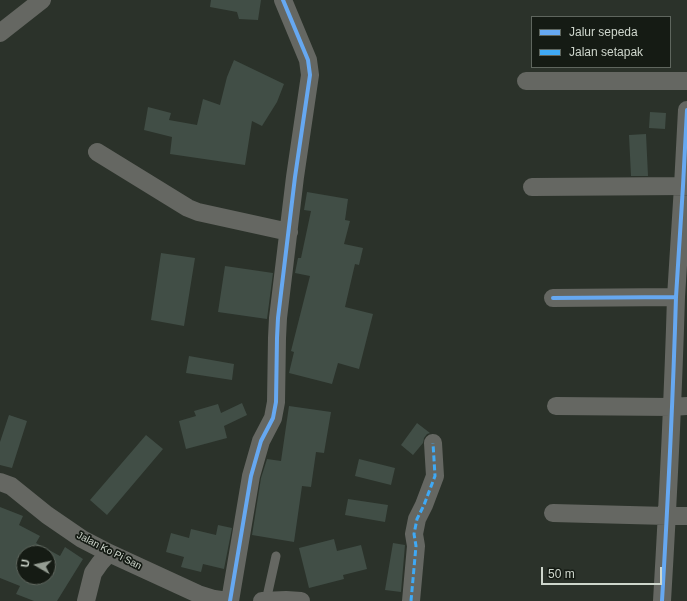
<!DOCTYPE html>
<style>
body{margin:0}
#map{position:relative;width:687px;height:601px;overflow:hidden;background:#2b322a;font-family:Helvetica,sans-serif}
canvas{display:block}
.legend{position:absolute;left:531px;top:16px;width:140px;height:52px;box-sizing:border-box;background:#151b14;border:1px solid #5f665e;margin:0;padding:5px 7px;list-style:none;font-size:12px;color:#ced6cc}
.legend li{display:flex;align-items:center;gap:8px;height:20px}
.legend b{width:20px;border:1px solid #5f665e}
.north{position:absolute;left:16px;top:545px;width:40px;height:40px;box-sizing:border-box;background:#151b14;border:1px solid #5f665e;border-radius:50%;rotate:279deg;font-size:11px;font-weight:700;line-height:16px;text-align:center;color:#ced6cc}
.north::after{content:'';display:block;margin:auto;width:14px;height:18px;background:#959d93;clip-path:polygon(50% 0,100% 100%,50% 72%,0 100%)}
.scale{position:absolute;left:541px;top:567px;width:121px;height:18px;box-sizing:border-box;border:2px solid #ced6cc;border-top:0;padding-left:5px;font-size:12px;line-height:14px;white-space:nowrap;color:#ced6cc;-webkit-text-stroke:3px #151b14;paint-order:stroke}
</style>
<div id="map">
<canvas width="687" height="601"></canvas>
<ul class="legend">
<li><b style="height:5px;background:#66a8f1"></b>Jalur sepeda</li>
<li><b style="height:5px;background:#3fa9f5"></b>Jalan setapak</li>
</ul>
<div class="north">U</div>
<div class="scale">50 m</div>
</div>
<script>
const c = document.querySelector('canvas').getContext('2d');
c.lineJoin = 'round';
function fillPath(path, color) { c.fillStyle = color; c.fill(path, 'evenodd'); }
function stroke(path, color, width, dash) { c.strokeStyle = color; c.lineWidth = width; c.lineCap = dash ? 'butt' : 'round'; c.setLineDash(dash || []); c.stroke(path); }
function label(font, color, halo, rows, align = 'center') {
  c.font = font + ' Helvetica,sans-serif'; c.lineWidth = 3.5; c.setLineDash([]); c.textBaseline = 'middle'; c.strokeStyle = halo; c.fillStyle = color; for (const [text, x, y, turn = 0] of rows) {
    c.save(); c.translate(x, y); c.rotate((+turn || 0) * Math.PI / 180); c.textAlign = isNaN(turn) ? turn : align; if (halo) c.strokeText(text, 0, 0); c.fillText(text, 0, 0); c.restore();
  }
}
fillPath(new Path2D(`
 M 211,0 L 261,0 L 258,20 L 239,19 L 237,12 L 210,7 Z
 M 234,60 L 284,84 L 277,102 L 262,126 L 252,121 L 245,165 L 170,154 L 172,137 L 144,130 L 148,107 L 171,113 L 169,120 L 197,125 L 203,99 L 220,105 L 227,77 Z
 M 650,112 L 666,113 L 665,129 L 649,128 Z
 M 646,134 L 648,176 L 631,176 L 629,135 Z
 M 307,192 L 348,199 L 345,220 L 350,221 L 344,244 L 363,248 L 359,265 L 355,264 L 345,307 L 373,314 L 359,369 L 338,363 L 332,384 L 289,373 L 294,352 L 291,351 L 310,276 L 295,273 L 298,258 L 301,258 L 311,211 L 304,210 Z
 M 161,253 L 195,258 L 184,326 L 151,320 Z
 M 225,266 L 273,273 L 267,319 L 218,312 Z
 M 189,356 L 234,364 L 232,380 L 186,373 Z
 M 242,403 L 247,415 L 224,426 L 227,438 L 186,449 L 179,421 L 196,416 L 194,411 L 218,404 L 221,413 Z
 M 289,406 L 331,412 L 324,453 L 316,452 L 311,487 L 302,486 L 294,542 L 252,535 L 261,478 L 267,459 L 281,461 Z
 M 9,415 L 27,421 L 12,468 L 0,465 L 0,442 Z
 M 417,423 L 430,433 L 427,434 L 424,438 L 423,443 L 413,455 L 401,445 Z
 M 146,435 L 163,449 L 107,515 L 90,500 Z
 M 359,459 L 395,468 L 391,485 L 355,476 Z
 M 348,499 L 388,505 L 385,522 L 345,515 Z
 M 0,507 L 23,516 L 19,525 L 40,536 L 36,543 L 60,556 L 65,547 L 83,559 L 57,601 L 34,601 L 16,594 L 20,586 L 0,578 ZM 24,553 L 48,553 L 48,577 L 24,577 Z
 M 218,525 L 232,528 L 224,569 L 203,564 L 201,572 L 181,567 L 184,557 L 166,552 L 171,533 L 189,538 L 191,529 L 216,535 Z
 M 334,539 L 337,551 L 361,545 L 367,569 L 343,575 L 344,579 L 309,588 L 299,548 Z
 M 393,543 L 405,545 L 401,592 L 385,590 Z`), '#414e46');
stroke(new Path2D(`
 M 266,601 L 276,556`), '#656762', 9);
stroke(new Path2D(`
 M 0,33 L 42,0
 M 526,81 L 687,81
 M 97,152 L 188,208 L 198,212 L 289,232
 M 532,187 L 687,186
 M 553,298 L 676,297 L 683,186 L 687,110
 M 556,406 L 672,407 L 687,406
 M 0,482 L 11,486 L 47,515 L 82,539 L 109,553 L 198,594 L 214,599 L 228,601
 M 553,513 L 667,516 L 687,516
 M 86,601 L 93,573 L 100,563 L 109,553
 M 230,601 L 251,476 L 261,441 L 273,418 L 276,402 L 277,338 L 278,318 L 295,177 L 310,75 L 308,60 L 283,0
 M 262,601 L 286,600 L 301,601
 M 411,601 L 416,546 L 414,534 L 417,519 L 424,505 L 435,476 L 433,443
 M 662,601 C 668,500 673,399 676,297`), '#656762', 18);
stroke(new Path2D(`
 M 411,601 L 416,546 L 414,534 L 417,519 L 424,505 L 435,476 L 433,443`), '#3fa9f5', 3, [6, 3]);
stroke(new Path2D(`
 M 553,298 L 676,297 L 683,186 L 687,110
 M 230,601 L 251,476 L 261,441 L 273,418 L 276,402 L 277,338 L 278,318 L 295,177 L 310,75 L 308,60 L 283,0
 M 662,601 C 668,500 673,399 676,297`), '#66a8f1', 4);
label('10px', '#ced6cc', '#151b14', [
 ["Jalan Ko Pi San",109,551,27]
]);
</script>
